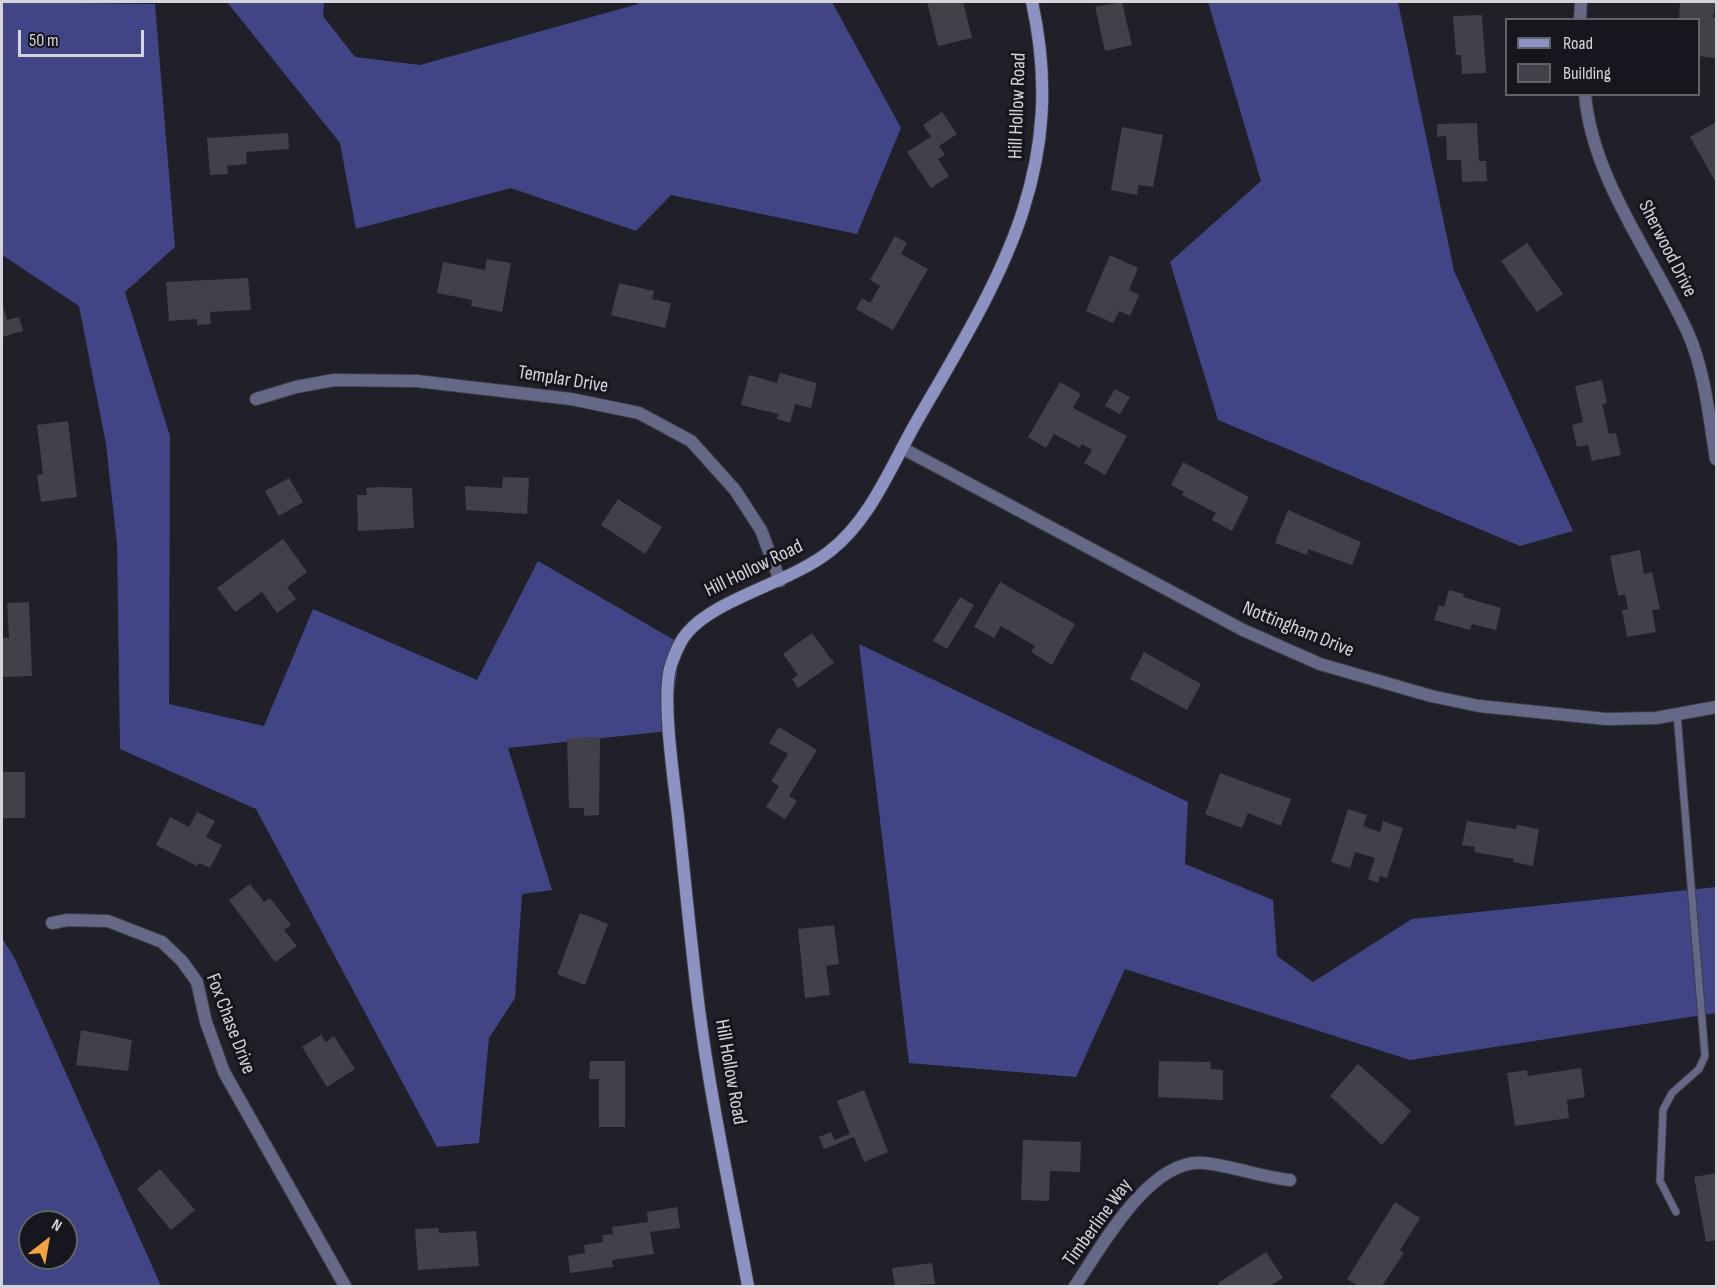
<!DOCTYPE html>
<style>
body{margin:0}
#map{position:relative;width:1718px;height:1288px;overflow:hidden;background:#1f2028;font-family:"Sofia Sans Condensed",sans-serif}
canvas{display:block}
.frame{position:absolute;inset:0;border:3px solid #d4d5da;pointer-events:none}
.legend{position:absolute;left:1505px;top:18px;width:195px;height:78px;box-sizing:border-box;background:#16171e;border:2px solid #626369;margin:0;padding:8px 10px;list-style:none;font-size:18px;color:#d4d5da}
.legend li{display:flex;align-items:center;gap:12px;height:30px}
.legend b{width:30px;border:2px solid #626369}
.north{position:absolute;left:18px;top:1210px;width:60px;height:60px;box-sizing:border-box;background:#16171e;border:2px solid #626369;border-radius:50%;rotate:31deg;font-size:16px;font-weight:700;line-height:24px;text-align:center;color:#d4d5da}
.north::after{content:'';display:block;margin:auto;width:21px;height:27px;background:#f3a442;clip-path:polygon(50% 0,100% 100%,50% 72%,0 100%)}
.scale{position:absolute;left:18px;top:30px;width:126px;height:27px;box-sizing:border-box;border:3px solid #d4d5da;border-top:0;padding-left:8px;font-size:18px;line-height:21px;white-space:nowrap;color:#d4d5da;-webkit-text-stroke:4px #16171e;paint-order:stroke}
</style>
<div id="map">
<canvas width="1718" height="1288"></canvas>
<div class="frame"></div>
<ul class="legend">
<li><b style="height:8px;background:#8c93c2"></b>Road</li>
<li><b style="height:16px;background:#404149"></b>Building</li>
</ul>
<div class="north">N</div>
<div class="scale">50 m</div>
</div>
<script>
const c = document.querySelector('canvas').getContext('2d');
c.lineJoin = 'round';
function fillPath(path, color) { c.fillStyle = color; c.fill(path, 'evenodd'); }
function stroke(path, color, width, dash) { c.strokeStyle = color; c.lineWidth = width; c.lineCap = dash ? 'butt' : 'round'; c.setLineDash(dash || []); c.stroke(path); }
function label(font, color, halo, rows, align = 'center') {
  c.font = font + ' "Sofia Sans Condensed",sans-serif'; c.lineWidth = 6; c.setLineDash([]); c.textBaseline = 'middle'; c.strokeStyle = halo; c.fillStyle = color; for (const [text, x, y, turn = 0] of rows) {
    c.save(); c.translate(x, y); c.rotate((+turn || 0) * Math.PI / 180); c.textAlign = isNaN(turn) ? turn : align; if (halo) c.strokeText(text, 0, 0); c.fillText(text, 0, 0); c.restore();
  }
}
fillPath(new Path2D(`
 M 2,2 L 155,4 L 175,247 L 125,292 L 170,436 L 169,704 L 264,726 L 313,609 L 477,680 L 538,561 L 681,644 L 669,731 L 508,748 L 552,890 L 522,894 L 515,998 L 489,1038 L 479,1143 L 437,1147 L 256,809 L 120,749 L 117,544 L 106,444 L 79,306 L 2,255 Z
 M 227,2 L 324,2 L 323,16 L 355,57 L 420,65 L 638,4 L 638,2 L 832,2 L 901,128 L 857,234 L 671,195 L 636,231 L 511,188 L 356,229 L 340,143 Z
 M 1208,2 L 1398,2 L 1454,271 L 1573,531 L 1520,546 L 1218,420 L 1170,262 L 1261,181 Z
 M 859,644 L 1188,802 L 1185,864 L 1273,900 L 1277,956 L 1313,982 L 1412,919 L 1716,887 L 1716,1013 L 1410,1060 L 1125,969 L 1076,1077 L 909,1063 Z
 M 2,938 L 15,959 L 161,1286 L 2,1286 ZM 30,1222 L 66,1222 L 66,1258 L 30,1258 Z`), '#424585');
fillPath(new Path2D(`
 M 927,2 L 963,2 L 972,38 L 938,46 Z
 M 1122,2 L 1132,45 L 1105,51 L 1095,7 Z
 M 1680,2 L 1716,2 L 1713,17 L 1716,18 L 1715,58 L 1698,56 L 1698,20 L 1679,20 Z
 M 1482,15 L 1486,73 L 1462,74 L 1461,55 L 1456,55 L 1453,16 Z
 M 942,112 L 957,134 L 939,146 L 945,155 L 938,159 L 949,176 L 931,188 L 907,152 L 931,137 L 923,125 Z
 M 1716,122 L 1716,183 L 1690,137 Z
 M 1477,123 L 1479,161 L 1486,161 L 1487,181 L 1462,182 L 1461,160 L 1447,160 L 1446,136 L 1437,137 L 1437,124 Z
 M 1122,127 L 1163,135 L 1153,187 L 1139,185 L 1137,195 L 1111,190 Z
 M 288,133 L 289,149 L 246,152 L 247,164 L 227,166 L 228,174 L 210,175 L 207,138 Z
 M 895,236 L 907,243 L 901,254 L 928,269 L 893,330 L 856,309 L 862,298 L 870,303 L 880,286 L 870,280 Z
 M 1527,243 L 1563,294 L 1537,312 L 1501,261 Z
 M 1110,255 L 1138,268 L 1129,290 L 1139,295 L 1130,316 L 1119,311 L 1113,323 L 1086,311 Z
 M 487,259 L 511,263 L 502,312 L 471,306 L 472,300 L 437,293 L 443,262 L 485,270 Z
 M 248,278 L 251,310 L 210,312 L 211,324 L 197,325 L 197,319 L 169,321 L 166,282 Z
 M 619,283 L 654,291 L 652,299 L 671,303 L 665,328 L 611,315 Z
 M 2,302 L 7,320 L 19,317 L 23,331 L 2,337 Z
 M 780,373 L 817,383 L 811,408 L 795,404 L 790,423 L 777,419 L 778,414 L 741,405 L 749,375 L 777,383 Z
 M 1602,380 L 1607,403 L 1602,404 L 1609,434 L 1616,433 L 1621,455 L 1592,461 L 1588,445 L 1577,447 L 1572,425 L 1583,422 L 1575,386 Z
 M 1060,382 L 1081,394 L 1073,408 L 1127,436 L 1105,475 L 1084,463 L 1092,450 L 1082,444 L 1080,448 L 1054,434 L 1046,448 L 1028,437 Z
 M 1115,389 L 1130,397 L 1120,414 L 1105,406 Z
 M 68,421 L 77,497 L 41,502 L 37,475 L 43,474 L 37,425 Z
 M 1183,462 L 1249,497 L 1232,531 L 1212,520 L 1216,513 L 1182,495 L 1184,492 L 1171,485 Z
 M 503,477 L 529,478 L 527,514 L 466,510 L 465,486 L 502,488 Z
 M 289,478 L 303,502 L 279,516 L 265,491 Z
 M 379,487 L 412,488 L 414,528 L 358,531 L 357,495 L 367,495 L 366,488 Z
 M 618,499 L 662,527 L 645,554 L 601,525 Z
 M 1288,510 L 1361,542 L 1352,565 L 1308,549 L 1307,555 L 1275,543 Z
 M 283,539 L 307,572 L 287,587 L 296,599 L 277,613 L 262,592 L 235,612 L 217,588 Z
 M 1640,550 L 1644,574 L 1652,572 L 1660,609 L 1652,610 L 1656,632 L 1627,637 L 1622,610 L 1628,609 L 1625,594 L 1618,596 L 1610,556 Z
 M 1000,582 L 1075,624 L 1052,665 L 1031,652 L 1035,646 L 1001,626 L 994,638 L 974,627 Z
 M 1449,590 L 1464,594 L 1463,597 L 1501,608 L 1496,630 L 1472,624 L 1470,630 L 1434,620 L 1439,605 L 1444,607 Z
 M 960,597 L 974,605 L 947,649 L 933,641 Z
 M 29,602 L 32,676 L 2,677 L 2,638 L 9,638 L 7,603 Z
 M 812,633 L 834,663 L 798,688 L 792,679 L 798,675 L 783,654 Z
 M 1144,652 L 1201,684 L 1187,710 L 1130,679 Z
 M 779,727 L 817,750 L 789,796 L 797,801 L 785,819 L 766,807 L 779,786 L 771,781 L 788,754 L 769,743 Z
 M 600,737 L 599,815 L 584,816 L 584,808 L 569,808 L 567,738 Z
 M 2,772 L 25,772 L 25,818 L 2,818 Z
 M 1220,773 L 1291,799 L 1281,826 L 1248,813 L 1242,828 L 1205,814 Z
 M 1348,809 L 1367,815 L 1363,826 L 1380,832 L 1383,821 L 1403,828 L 1387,878 L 1380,876 L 1378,883 L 1368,879 L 1375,858 L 1355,852 L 1350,868 L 1331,862 Z
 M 197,812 L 215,821 L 206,837 L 222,845 L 210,868 L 199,863 L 197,866 L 156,845 L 170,817 L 189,827 Z
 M 1467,821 L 1516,829 L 1517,825 L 1539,829 L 1533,866 L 1513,862 L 1514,859 L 1474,852 L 1475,847 L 1462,845 Z
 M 250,884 L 264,902 L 270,898 L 291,925 L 284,930 L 297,946 L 275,962 L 229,900 Z
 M 580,913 L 608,924 L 585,985 L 557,974 Z
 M 834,925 L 839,964 L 826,966 L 830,995 L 805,998 L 798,929 Z
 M 81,1030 L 132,1040 L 128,1071 L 76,1065 Z
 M 321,1035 L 326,1042 L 334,1036 L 355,1069 L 327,1087 L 302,1047 Z
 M 590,1061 L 625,1061 L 625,1127 L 599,1127 L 599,1079 L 589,1079 Z
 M 1159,1061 L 1211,1062 L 1210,1069 L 1223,1070 L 1223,1100 L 1158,1097 Z
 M 1358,1064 L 1411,1111 L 1382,1145 L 1330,1096 Z
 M 1581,1068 L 1585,1097 L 1567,1100 L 1569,1118 L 1515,1126 L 1507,1073 L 1527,1070 L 1528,1076 Z
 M 864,1090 L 888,1152 L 864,1162 L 854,1137 L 824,1149 L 819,1137 L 831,1132 L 834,1140 L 850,1134 L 837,1101 Z
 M 1023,1140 L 1081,1142 L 1080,1172 L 1050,1171 L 1049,1201 L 1021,1200 Z
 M 160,1169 L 195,1210 L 171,1230 L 137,1189 Z
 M 1716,1173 L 1716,1240 L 1706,1242 L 1694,1177 Z
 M 1395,1202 L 1420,1218 L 1400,1250 L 1404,1253 L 1382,1286 L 1359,1286 L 1347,1279 Z
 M 677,1207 L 680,1228 L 650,1232 L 654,1254 L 612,1260 L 613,1267 L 570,1273 L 568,1256 L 585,1253 L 584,1245 L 603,1242 L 602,1235 L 613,1234 L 612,1227 L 648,1222 L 647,1212 Z
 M 438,1228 L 439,1233 L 476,1231 L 479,1266 L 418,1270 L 415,1229 Z
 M 1266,1252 L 1283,1278 L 1270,1286 L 1220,1286 L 1218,1283 Z
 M 932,1263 L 935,1284 L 895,1286 L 892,1268 Z`), '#404149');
const lane = new Path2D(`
 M 1676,1212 L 1660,1181 L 1663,1110 L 1672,1093 L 1699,1069 L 1705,1056 L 1677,714`);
const street = new Path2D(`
 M 1580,20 L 1581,2
 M 1585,94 C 1592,180 1654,257 1688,333 C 1705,371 1709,418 1716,459
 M 256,399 L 296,387 L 334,380 L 417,381 L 571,399 L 639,413 L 691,441 L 735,490 L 761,530 L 780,581
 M 902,448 L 1243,630 L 1320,664 L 1431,696 L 1479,706 L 1606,719 L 1656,718 L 1716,707
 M 52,923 L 68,920 L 108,921 L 162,942 L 182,961 L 197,982 L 206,1022 L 224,1072 L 345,1286
 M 1075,1286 C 1101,1248 1149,1158 1204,1163 C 1233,1166 1261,1177 1290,1180`);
const secondary = new Path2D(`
 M 748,1286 C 731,1194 711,1102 699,1009 C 691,945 685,880 678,816 C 674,781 661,695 671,665 C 675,654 679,642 687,633 C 716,598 790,583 830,551 C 869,521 890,469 914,426 C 996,284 1070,174 1032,2`);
stroke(lane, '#3c3d44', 9);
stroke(street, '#3c3d44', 14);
stroke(secondary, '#3c3d44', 14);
stroke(lane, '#656987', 7);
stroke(street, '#656987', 12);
stroke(secondary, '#8c93c2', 12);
label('20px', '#d4d5da', '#16171e', [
 ["Hill Hollow Road",1018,106,-88],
 ["Sherwood Drive",1667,249,63],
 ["Templar Drive",563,380,9],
 ["Hill Hollow Road",754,569,-26],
 ["Nottingham Drive",1298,630,22],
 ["Fox Chase Drive",230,1024,69],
 ["Hill Hollow Road",730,1072,80],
 ["Timberline Way",1098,1223,-54]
]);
</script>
